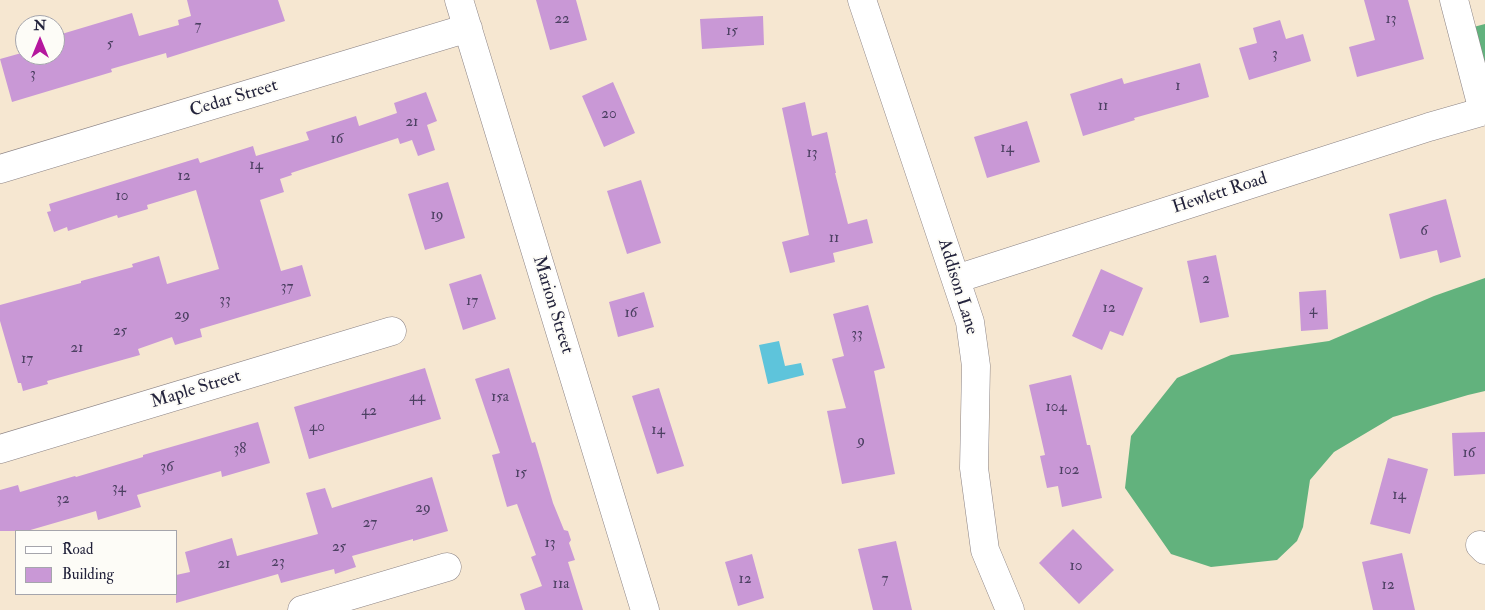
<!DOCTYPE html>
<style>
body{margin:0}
#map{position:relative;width:1485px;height:610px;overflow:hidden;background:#f6e7d1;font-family:"IM FELL Double Pica",serif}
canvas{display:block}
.legend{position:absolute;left:15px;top:530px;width:162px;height:65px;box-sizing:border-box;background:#fdfcf7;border:1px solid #a5a5ac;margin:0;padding:6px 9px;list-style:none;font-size:15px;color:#22223b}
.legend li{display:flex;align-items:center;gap:10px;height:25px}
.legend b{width:25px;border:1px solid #a5a5ac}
.north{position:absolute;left:15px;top:15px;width:50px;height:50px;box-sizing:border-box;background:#fdfcf7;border:1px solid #a5a5ac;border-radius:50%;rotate:0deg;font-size:14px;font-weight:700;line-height:20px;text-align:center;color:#22223b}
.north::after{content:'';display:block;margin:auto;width:18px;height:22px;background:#b5179e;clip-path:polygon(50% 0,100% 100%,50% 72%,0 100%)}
</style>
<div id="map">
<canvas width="1485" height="610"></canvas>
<ul class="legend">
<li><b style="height:6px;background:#fff"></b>Road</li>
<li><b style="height:14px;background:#c998d6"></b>Building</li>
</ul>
<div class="north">N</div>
</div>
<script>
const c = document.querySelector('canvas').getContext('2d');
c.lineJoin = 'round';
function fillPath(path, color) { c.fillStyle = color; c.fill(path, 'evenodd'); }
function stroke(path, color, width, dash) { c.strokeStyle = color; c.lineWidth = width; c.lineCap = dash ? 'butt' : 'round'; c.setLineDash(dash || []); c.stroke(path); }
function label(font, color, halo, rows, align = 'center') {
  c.font = font + ' "IM FELL Double Pica",serif'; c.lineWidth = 4; c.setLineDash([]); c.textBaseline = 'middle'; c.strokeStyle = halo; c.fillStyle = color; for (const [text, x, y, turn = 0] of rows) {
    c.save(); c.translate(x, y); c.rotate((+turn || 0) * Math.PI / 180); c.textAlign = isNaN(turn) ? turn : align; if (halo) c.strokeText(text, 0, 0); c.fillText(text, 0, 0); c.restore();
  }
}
fillPath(new Path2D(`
 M 1485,24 L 1485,111 L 1462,30 Z
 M 1485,278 L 1485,391 L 1468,395 L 1393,417 L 1334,452 L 1310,480 L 1303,527 L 1297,541 L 1277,560 L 1211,567 L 1171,554 L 1125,488 L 1131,436 L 1177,378 L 1231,355 L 1329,341 L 1434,296 Z`), '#62b27d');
fillPath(new Path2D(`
 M 779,341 L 785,366 L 801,363 L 804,375 L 768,384 L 759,345 Z`), '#5ec4db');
fillPath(new Path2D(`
 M 187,0 L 278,0 L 285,21 L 167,58 L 166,53 L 111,69 L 112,72 L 12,102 L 0,59 L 25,52 L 25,55 L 55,55 L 55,36 L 132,13 L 139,36 L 179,25 L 178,20 L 191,16 Z
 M 536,0 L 576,0 L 587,40 L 550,50 Z
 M 1364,0 L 1408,0 L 1424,59 L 1357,77 L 1349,47 L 1375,40 Z
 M 763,16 L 764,45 L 702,49 L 700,19 Z
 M 1280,20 L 1286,39 L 1303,34 L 1311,61 L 1249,80 L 1239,48 L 1257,43 L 1253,28 Z
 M 1200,63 L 1209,97 L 1134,118 L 1135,120 L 1083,136 L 1070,94 L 1122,78 L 1124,84 Z
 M 613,82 L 635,133 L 604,147 L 582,96 Z
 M 426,92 L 437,121 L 427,125 L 435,150 L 418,156 L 412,140 L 400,144 L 398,138 L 291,173 L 292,175 L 280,179 L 284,192 L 260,200 L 281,271 L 302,265 L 311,296 L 200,329 L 202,337 L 175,345 L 172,337 L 138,349 L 140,355 L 47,381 L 48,384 L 23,391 L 21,383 L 18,383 L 0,321 L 0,305 L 81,283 L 81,281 L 133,267 L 132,264 L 159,256 L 167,284 L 219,269 L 196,190 L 147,205 L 148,209 L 118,218 L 117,215 L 68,231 L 67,227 L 54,232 L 47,212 L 51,211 L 49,204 L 198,158 L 200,163 L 253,146 L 256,156 L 309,140 L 306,132 L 356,116 L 359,126 L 397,113 L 394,103 Z
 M 805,102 L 812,136 L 827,132 L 836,173 L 835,173 L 848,224 L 867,219 L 873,243 L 833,253 L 835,262 L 790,273 L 782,242 L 809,235 L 782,108 Z
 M 1027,121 L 1040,162 L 987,178 L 974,137 Z
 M 641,180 L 661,243 L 627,254 L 607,191 Z
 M 448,182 L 465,238 L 425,250 L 408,194 Z
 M 1446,199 L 1461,257 L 1440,263 L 1437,250 L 1400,259 L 1389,214 Z
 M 1216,255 L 1229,317 L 1200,323 L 1187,261 Z
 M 1101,269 L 1143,288 L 1123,336 L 1110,331 L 1102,350 L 1072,336 Z
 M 481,274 L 496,319 L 463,330 L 449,284 Z
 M 1326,290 L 1328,329 L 1301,331 L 1299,292 Z
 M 644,292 L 654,327 L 618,337 L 609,302 Z
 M 868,305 L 885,368 L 874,371 L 895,474 L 842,484 L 827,411 L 846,408 L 832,359 L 844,356 L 833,314 Z
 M 425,368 L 441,419 L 309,459 L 294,407 Z
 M 509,368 L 532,443 L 535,442 L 553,503 L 564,530 L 568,531 L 571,540 L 569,543 L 575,560 L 568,562 L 583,610 L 525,610 L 520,594 L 542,586 L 531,557 L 536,555 L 517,504 L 507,507 L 492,455 L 500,453 L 475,379 Z
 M 1071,375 L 1087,445 L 1090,445 L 1102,498 L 1062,507 L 1058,486 L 1047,488 L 1040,456 L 1045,455 L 1029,385 Z
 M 659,388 L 684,466 L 657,474 L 632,396 Z
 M 258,422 L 270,463 L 222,477 L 221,471 L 137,495 L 141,507 L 98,520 L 96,511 L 27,531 L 0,531 L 0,490 L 18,485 L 20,492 L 75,476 L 76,477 L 143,457 L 143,455 Z
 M 1485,432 L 1485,474 L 1454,476 L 1452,433 Z
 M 1388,458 L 1428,469 L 1410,534 L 1370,524 Z
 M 432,477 L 448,531 L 413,541 L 413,539 L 352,556 L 356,567 L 335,574 L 334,569 L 281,583 L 278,574 L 176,603 L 176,575 L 190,572 L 185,552 L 232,538 L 237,556 L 318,534 L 306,493 L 325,488 L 332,508 Z
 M 1073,529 L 1114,570 L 1079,604 L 1039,563 Z
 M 896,541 L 912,610 L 873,610 L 858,549 Z
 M 1402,553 L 1415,610 L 1373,610 L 1362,562 Z
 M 752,554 L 764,598 L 738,606 L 725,562 Z`), '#c998d6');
const minor = new Path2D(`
 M 459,0 L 645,610
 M 862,0 L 970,322 L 976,366 L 974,468 L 985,550 L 1010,610
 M 1454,0 L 1483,111
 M 0,169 L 468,28
 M 956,279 L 1429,127 L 1485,111
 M 0,449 L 392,331
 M 1480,545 L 1485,550
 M 302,610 L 447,567`);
stroke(minor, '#8c8486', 29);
stroke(minor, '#fff', 28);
label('15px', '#4c4062', null, [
 ["22",562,20],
 ["13",1391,20],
 ["7",198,27],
 ["15",732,32],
 ["5",110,45],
 ["3",1275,55],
 ["3",33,75],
 ["1",1178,87],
 ["11",1103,107],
 ["20",609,115],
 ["21",412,123],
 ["16",337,140],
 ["14",1007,149],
 ["13",812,154],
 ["14",256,166],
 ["12",184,177],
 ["10",122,197],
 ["19",437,216],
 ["6",1424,232],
 ["11",834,239],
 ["2",1206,280],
 ["37",287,288],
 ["33",225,301],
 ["17",472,302],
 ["12",1109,309],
 ["4",1313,311],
 ["16",631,314],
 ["29",182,316],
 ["25",120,332],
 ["33",857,335],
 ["21",77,349],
 ["17",27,360],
 ["44",417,398],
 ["15a",500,398],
 ["104",1056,408],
 ["42",369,412],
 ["40",317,428],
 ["14",658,431],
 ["9",861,442],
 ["38",240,450],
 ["16",1469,454],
 ["36",167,468],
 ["102",1069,471],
 ["15",521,474],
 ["34",119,489],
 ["14",1399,496],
 ["32",63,500],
 ["29",423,509],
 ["27",370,524],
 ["13",550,544],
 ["25",339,548],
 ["23",278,563],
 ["21",224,565],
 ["10",1076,567],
 ["12",745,580],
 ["7",885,580],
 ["11a",561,585],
 ["12",1388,586]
]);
label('18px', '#22223b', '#fdfcf7', [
 ["Cedar Street",234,99,-17],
 ["Hewlett Road",1220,194,-18],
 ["Addison Lane",957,287,73],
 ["Marion Street",552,305,73],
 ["Maple Street",196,390,-17]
]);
</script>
